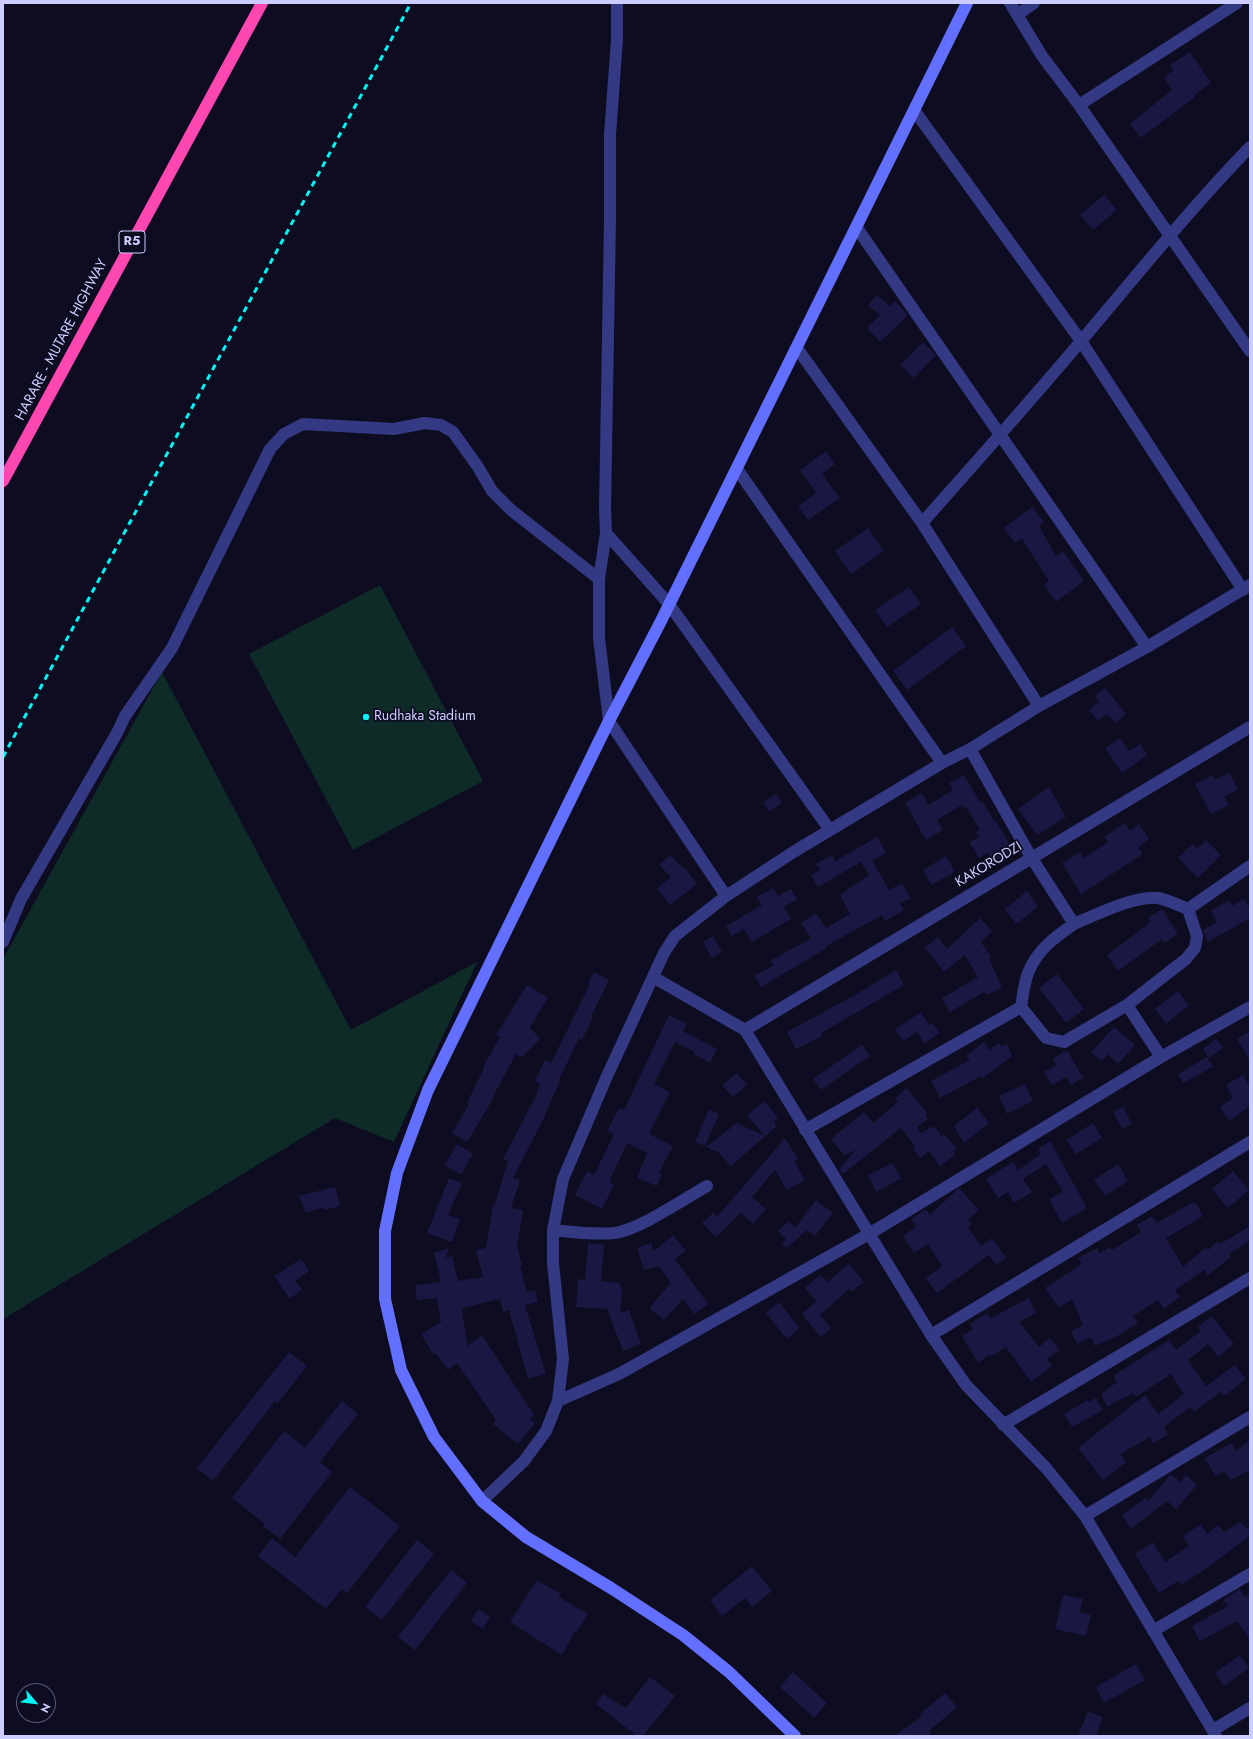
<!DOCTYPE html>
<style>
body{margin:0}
#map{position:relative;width:1253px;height:1739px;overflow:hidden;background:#0d0c21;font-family:Jost,sans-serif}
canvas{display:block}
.frame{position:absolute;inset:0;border:4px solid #cdccff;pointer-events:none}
.north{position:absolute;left:16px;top:1683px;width:40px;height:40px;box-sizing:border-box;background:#0d0c21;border:1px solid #5a597a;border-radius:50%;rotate:118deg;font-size:11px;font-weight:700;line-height:16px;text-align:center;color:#cdccff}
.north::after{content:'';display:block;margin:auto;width:14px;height:18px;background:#00f7f7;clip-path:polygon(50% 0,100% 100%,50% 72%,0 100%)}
</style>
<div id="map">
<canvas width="1253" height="1739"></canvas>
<div class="frame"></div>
<div class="north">N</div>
</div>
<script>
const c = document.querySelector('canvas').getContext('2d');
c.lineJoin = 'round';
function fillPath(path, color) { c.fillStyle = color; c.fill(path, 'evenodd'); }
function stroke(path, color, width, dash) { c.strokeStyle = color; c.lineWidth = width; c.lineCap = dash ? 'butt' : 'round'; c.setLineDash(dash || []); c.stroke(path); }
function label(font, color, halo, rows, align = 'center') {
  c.font = font + ' Jost,sans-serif'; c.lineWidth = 3.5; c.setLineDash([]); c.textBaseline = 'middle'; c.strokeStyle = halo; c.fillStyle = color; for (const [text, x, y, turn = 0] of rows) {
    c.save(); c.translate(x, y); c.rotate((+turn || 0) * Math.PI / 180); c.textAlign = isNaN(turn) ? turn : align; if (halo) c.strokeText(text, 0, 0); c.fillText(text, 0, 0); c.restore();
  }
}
fillPath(new Path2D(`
 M 380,585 L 483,781 L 353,850 L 249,654 Z
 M 162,672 L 351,1030 L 477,962 L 394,1142 L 335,1118 L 3,1319 L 3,959 Z`), '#0e2b27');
fillPath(new Path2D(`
 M 1190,52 L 1211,83 L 1194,95 L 1195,97 L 1141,138 L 1130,124 L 1172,90 L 1164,77 L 1174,70 L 1170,65 Z
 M 1104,195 L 1117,210 L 1093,230 L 1080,215 Z
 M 877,295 L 890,306 L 895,301 L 908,315 L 880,342 L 867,328 L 880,315 L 868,305 Z
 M 923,342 L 936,355 L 914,378 L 901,365 Z
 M 826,451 L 835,464 L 822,474 L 840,498 L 808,520 L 798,506 L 816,493 L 800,470 Z
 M 1032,507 L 1044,522 L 1039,526 L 1056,556 L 1063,551 L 1084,581 L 1056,602 L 1044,585 L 1049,581 L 1022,539 L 1015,543 L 1004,528 Z
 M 868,528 L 884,551 L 851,574 L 835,551 Z
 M 909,587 L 921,604 L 887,627 L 875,610 Z
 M 952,627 L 966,646 L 907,690 L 893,671 Z
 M 1105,688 L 1126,714 L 1115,723 L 1107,714 L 1098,721 L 1089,710 L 1099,702 L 1095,696 Z
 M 1120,738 L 1129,751 L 1140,744 L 1147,755 L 1122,773 L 1105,748 Z
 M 1229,772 L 1238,789 L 1224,797 L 1229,805 L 1211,814 L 1195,784 L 1213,775 L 1215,780 Z
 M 964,775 L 980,802 L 982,801 L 995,822 L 996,821 L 1013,850 L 993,862 L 988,853 L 979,858 L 969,842 L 979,837 L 976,832 L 980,830 L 966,807 L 963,808 L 962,805 L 937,820 L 943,830 L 926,840 L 905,803 L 922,793 L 928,805 L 953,790 L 949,783 Z
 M 1049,787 L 1066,817 L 1037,835 L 1018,809 Z
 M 776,794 L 782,803 L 769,811 L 763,802 Z
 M 1125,823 L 1130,831 L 1139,824 L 1149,839 L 1138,847 L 1143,854 L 1081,894 L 1062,863 L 1080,852 L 1084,858 L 1108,842 L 1104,837 Z
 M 877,837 L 886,853 L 872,860 L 889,890 L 902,883 L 911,898 L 900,903 L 904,910 L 885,921 L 882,915 L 826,946 L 827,948 L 761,987 L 754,976 L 774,965 L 770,961 L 811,938 L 801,923 L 816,913 L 826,928 L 850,914 L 840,895 L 869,875 L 861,862 L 818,887 L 811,875 L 820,870 L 816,864 L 832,855 L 835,861 Z
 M 1206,840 L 1221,855 L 1198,878 L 1178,858 L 1192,844 L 1197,849 Z
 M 670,855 L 683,868 L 684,867 L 697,884 L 670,905 L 657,888 L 671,877 L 659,865 Z
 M 946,856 L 955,872 L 931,885 L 923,870 Z
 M 773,888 L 778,896 L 791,889 L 797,899 L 784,907 L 791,919 L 752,942 L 744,929 L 732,936 L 726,926 L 762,905 L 757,897 Z
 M 1027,891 L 1038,907 L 1016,924 L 1005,909 Z
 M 1244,899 L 1250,909 L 1250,918 L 1208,942 L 1203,930 L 1217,922 L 1211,911 L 1229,900 L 1232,906 Z
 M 1162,909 L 1178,934 L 1164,943 L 1162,939 L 1118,971 L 1107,955 L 1151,922 L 1148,918 Z
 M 980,918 L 992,931 L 981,942 L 991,957 L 989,958 L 1002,988 L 986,995 L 984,992 L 950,1012 L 942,998 L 978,977 L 965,955 L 944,972 L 925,947 L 938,937 L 947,949 Z
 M 713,936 L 722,952 L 712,958 L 703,942 Z
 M 896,970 L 904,985 L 821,1033 L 822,1036 L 796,1049 L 787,1032 L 855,995 Z
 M 594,972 L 609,980 L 591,1016 L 593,1017 L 582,1040 L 579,1038 L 559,1080 L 560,1081 L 545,1114 L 546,1114 L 513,1178 L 520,1180 L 511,1208 L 523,1210 L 517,1246 L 522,1266 L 520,1266 L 527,1292 L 535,1290 L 538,1302 L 525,1305 L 546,1374 L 528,1379 L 509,1310 L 503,1312 L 500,1299 L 462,1308 L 467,1346 L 482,1335 L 534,1415 L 530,1419 L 535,1423 L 518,1444 L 493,1424 L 496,1420 L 457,1363 L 448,1370 L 436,1353 L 433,1354 L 421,1334 L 441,1322 L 437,1298 L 417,1300 L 415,1285 L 441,1282 L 434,1253 L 449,1248 L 446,1258 L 452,1256 L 458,1281 L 483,1277 L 476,1250 L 486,1248 L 493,1206 L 494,1206 L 508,1161 L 503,1159 L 537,1094 L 536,1094 L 540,1084 L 535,1081 L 545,1060 L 551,1063 L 590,984 L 588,983 Z
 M 1057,974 L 1084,1009 L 1066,1023 L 1039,988 Z
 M 527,985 L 548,998 L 530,1027 L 540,1039 L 522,1057 L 516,1054 L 497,1089 L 486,1112 L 485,1112 L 467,1142 L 452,1133 L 469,1104 L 467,1103 L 484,1068 L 483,1067 L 500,1037 L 496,1035 Z
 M 1178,991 L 1189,1006 L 1166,1023 L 1155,1009 Z
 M 921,1012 L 929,1025 L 933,1023 L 940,1033 L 924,1043 L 917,1032 L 903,1041 L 895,1029 Z
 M 669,1015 L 687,1024 L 683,1031 L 717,1049 L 710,1063 L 694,1054 L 695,1052 L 675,1042 L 654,1084 L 670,1092 L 649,1134 L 673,1146 L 659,1172 L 662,1174 L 657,1186 L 637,1178 L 647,1153 L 627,1143 L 609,1182 L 614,1185 L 602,1209 L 575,1195 L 587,1171 L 594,1175 L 614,1134 L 607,1131 L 619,1108 L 624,1110 Z
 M 1114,1027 L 1135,1045 L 1118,1064 L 1108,1054 L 1102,1061 L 1091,1052 Z
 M 1250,1031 L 1250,1061 L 1237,1039 Z
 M 1216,1039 L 1223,1048 L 1209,1058 L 1203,1049 Z
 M 984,1042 L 989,1050 L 999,1043 L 1002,1047 L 1007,1044 L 1012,1056 L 983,1078 L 981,1076 L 940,1098 L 931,1081 L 970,1060 L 966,1056 Z
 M 862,1045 L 870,1056 L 821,1090 L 813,1079 Z
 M 1063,1052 L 1068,1052 L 1083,1078 L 1071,1085 L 1066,1077 L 1052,1085 L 1044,1072 L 1056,1065 L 1053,1059 Z
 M 1207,1057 L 1213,1067 L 1183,1083 L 1178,1074 Z
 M 737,1073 L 747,1085 L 733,1097 L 722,1085 Z
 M 1243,1075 L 1250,1087 L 1250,1106 L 1229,1121 L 1220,1107 L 1233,1098 L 1226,1085 Z
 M 1025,1084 L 1033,1101 L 1007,1114 L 999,1096 Z
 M 907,1088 L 927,1113 L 925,1115 L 928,1119 L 917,1127 L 921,1133 L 934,1126 L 941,1136 L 944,1134 L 957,1149 L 953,1152 L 955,1155 L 940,1166 L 929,1151 L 920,1158 L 913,1148 L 915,1146 L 901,1128 L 843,1174 L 839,1170 L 856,1149 L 845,1156 L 831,1139 L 864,1112 L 873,1123 L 898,1102 L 895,1098 Z
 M 765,1101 L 778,1118 L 774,1121 L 777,1126 L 765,1136 L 747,1115 Z
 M 1123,1107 L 1132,1124 L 1122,1129 L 1113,1112 Z
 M 977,1108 L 989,1123 L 964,1143 L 954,1126 Z
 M 709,1109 L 719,1114 L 705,1146 L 695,1142 Z
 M 737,1123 L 765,1136 L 731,1166 L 718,1152 L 706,1147 Z
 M 1093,1123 L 1102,1138 L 1076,1154 L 1066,1140 Z
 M 785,1138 L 798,1159 L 794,1161 L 805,1180 L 787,1190 L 775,1170 L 752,1197 L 766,1209 L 753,1224 L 741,1213 L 716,1237 L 702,1223 L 713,1213 L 717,1217 Z
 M 1050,1141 L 1087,1208 L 1062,1223 L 1049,1199 L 1063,1192 L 1046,1164 L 1023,1179 L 1032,1192 L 1014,1203 L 1008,1192 L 998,1198 L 986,1179 L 1013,1162 L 1018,1170 L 1041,1154 L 1038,1149 Z
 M 457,1144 L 473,1154 L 461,1175 L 445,1165 Z
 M 893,1163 L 901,1179 L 876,1192 L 868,1175 Z
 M 1118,1164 L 1128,1181 L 1105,1196 L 1094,1180 Z
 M 1233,1171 L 1249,1190 L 1228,1208 L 1212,1189 Z
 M 449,1178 L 462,1183 L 448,1215 L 460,1219 L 452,1242 L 427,1233 Z
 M 335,1187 L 340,1206 L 324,1210 L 323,1207 L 306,1213 L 299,1196 Z
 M 959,1188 L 979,1210 L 968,1220 L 972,1224 L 968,1227 L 981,1246 L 992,1238 L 1006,1258 L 996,1265 L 989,1255 L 937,1293 L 926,1278 L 942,1266 L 928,1244 L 914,1253 L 903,1236 L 916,1227 L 911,1219 L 926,1209 L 930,1215 Z
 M 816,1200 L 833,1213 L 815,1236 L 807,1230 L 787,1248 L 782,1244 L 786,1239 L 778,1231 L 789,1221 L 795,1228 Z
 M 1191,1203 L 1196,1203 L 1203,1216 L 1166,1238 L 1183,1267 L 1206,1247 L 1208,1250 L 1218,1241 L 1220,1244 L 1250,1226 L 1250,1241 L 1229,1254 L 1231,1257 L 1208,1275 L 1204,1270 L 1175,1290 L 1180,1297 L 1164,1309 L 1158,1300 L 1133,1316 L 1138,1323 L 1119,1335 L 1095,1346 L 1091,1337 L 1077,1344 L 1071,1331 L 1083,1325 L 1072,1299 L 1059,1308 L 1045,1288 L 1082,1264 L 1078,1258 L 1097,1248 L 1099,1253 L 1110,1247 L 1112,1250 L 1141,1232 L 1137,1225 L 1152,1216 L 1157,1223 Z
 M 673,1235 L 686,1251 L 675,1259 L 708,1304 L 694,1314 L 683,1299 L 664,1320 L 649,1308 L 671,1283 L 659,1266 L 644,1270 L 637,1248 L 651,1243 L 654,1251 Z
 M 588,1243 L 604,1245 L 601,1281 L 619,1283 L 622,1291 L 620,1313 L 629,1310 L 641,1344 L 623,1351 L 607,1309 L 576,1307 L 578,1279 L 585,1280 Z
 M 301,1259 L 309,1271 L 295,1281 L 302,1289 L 290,1299 L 274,1276 Z
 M 849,1264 L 864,1282 L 851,1292 L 849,1289 L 820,1315 L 831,1328 L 821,1337 L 802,1314 L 816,1301 L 805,1288 L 820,1275 L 827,1282 Z
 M 1029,1298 L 1036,1313 L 1019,1322 L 1039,1347 L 1050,1338 L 1059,1350 L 1047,1359 L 1052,1366 L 1031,1382 L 1006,1347 L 990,1357 L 989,1355 L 978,1363 L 962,1336 L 973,1329 L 970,1324 L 987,1313 L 991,1318 Z
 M 779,1302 L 799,1328 L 787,1339 L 766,1313 Z
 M 1212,1316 L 1234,1344 L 1218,1357 L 1208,1344 L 1188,1360 L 1206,1386 L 1235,1365 L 1246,1379 L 1224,1396 L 1221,1392 L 1194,1412 L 1190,1407 L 1164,1427 L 1168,1435 L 1153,1443 L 1150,1437 L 1120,1454 L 1126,1462 L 1103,1480 L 1078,1448 L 1145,1395 L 1158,1414 L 1184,1394 L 1171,1374 L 1136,1397 L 1133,1393 L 1107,1407 L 1101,1394 L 1117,1382 L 1113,1376 L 1169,1340 L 1176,1350 L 1201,1331 L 1198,1327 Z
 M 289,1352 L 307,1366 L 278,1403 L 275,1401 L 213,1481 L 197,1468 Z
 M 1095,1398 L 1103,1410 L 1072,1427 L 1064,1414 L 1088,1400 L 1089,1402 Z
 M 342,1401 L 358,1414 L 320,1462 L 332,1472 L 280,1539 L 263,1526 L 265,1524 L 232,1498 L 284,1431 L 305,1448 Z
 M 1250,1440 L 1250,1470 L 1230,1480 L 1225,1471 L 1215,1476 L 1205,1458 L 1232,1443 L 1236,1451 Z
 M 1171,1474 L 1180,1482 L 1186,1475 L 1197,1485 L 1176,1509 L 1167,1501 L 1131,1529 L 1122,1515 L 1145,1498 L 1148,1501 Z
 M 350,1487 L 400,1526 L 347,1593 L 342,1589 L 326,1609 L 258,1556 L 272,1538 L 295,1557 Z
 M 1240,1522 L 1250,1531 L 1250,1536 L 1207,1568 L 1181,1585 L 1178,1581 L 1159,1593 L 1135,1554 L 1153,1542 L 1165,1562 L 1189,1546 L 1183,1536 L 1201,1524 L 1207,1534 L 1218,1525 L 1224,1532 Z
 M 417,1540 L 434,1554 L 382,1620 L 365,1607 Z
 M 752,1566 L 772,1591 L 752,1607 L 745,1598 L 722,1616 L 710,1600 Z
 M 451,1570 L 467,1583 L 415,1650 L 398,1637 Z
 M 537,1580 L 561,1594 L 559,1597 L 588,1614 L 577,1632 L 575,1631 L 562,1655 L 510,1622 Z
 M 1240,1589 L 1245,1597 L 1250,1594 L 1250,1640 L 1237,1621 L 1200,1641 L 1192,1626 L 1228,1606 L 1223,1600 Z
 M 1063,1595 L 1083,1599 L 1079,1612 L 1091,1615 L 1086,1636 L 1055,1629 Z
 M 478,1609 L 490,1617 L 483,1629 L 471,1621 Z
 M 1240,1655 L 1249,1668 L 1224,1686 L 1215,1673 Z
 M 1136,1664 L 1145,1680 L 1104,1703 L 1096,1687 Z
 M 793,1672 L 827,1703 L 814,1718 L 780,1687 Z
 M 650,1677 L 675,1696 L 643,1736 L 637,1736 L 596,1704 L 603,1694 L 626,1708 Z
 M 945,1693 L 957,1707 L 929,1731 L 932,1736 L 895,1736 L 922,1716 L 920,1714 Z
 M 1088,1711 L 1103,1717 L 1096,1736 L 1078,1736 Z`), '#1b1743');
stroke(new Path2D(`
 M 617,3 L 617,39 L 610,135 L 610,219 L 605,510 L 606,533 L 669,604 L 830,830
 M 1010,3 L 1042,56 L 1079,105 L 1250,351
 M 1017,15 L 1034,3
 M 1079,105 L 1237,3
 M 914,110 L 1081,341 L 1243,590
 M 857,228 L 1147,647
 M 797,348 L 922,523 L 1039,706
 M 737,469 L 942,763
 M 922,523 C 975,463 1029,403 1081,341 C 1137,275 1190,209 1250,147
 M 606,533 L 599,579 L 599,638 L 609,721 L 726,896
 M 970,749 L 1031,857 L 1074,924 C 1095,915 1136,895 1158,898 C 1168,900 1178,905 1188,909 L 1250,866
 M 3,942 L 21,899 L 117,733 L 125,716 L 172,648 L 270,449 L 284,434 L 303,424 L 394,429 L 425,423 L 441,425 L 453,432 L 478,467 L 492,491 L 511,510 L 599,579
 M 653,977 L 745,1030 L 931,1335 L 966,1385 L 1046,1468 L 1085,1516 L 1216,1736
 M 1127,1005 L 1161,1057
 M 1021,1007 C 1023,996 1024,983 1028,973 C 1037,950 1055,937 1074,924
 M 745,1030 L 1250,727
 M 805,1130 L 1021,1007 L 1046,1038 L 1064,1042 L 1127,1005 L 1186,959 L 1195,948 L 1197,936 L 1188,909
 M 553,1230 C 573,1232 594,1235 614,1233 C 639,1230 684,1199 707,1186
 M 931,1335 L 1250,1142
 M 558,1401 L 619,1374 L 869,1234 L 1161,1057 L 1250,1007
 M 1003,1425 L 1250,1278
 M 482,1501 L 524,1461 L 546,1431 L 558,1401 L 563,1359 L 553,1263 L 553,1230 L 563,1179 L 607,1076 L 664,953 L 675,936 L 726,896 L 795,851 L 942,763 L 970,749 L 1039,706 L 1147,647 L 1250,585
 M 1085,1516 L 1250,1417
 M 1153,1631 L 1250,1574
 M 1213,1730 L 1250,1708`), '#343983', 12);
stroke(new Path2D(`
 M 795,1736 L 729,1672 L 683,1635 L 611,1588 L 526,1537 L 482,1501 L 434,1437 L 401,1370 L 385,1299 L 385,1231 L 397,1173 L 428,1090 L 609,721 L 661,621 L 967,3`), '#636fff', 12);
stroke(new Path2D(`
 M 3,481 L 262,3`), '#ff47b2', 12);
stroke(new Path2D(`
 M 3,757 L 411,3`), '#00f7f7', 3, [6, 5]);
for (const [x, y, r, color] of [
 [366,717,4,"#00f7f7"]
]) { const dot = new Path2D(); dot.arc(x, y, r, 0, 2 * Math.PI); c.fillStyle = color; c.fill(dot); stroke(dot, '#0d0c21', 1.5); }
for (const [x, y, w] of [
 [132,242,26]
]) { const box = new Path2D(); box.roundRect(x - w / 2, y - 11, w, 22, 3); c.fillStyle = '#0d0c21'; c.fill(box); stroke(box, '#cdccff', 1); }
label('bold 13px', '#cdccff', null, [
 ["R5",132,242]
]);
label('14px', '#cdccff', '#0d0c21', [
 ["HARARE - MUTARE HIGHWAY",62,340,-62],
 ["KAKORODZI",989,865,-31]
]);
label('14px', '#cdccff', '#0d0c21', [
 ["Rudhaka Stadium",374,717]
], 'left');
</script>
